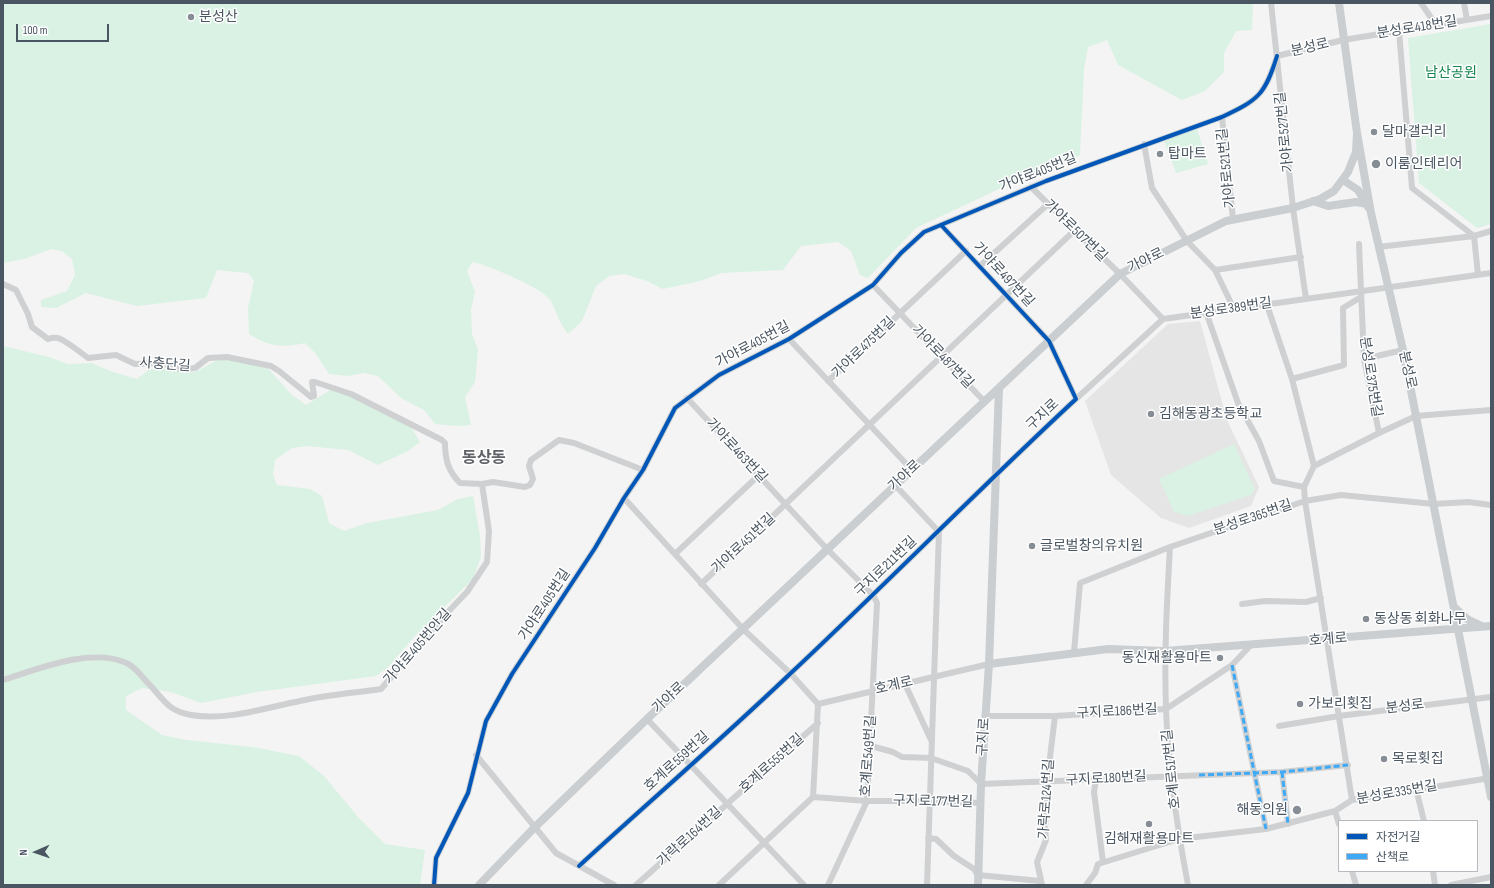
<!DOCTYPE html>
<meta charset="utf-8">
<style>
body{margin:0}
#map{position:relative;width:1494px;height:888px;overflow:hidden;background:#f4f4f4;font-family:"Sofia Sans Condensed","Noto Sans KR",sans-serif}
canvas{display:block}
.frame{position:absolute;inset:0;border:4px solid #4a5661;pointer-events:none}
.legend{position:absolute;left:1338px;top:820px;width:140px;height:52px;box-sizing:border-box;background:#fff;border:1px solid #b7bbc0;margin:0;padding:5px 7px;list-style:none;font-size:12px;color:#4a5661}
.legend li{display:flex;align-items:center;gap:8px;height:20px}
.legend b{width:20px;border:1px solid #b7bbc0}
.north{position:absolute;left:16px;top:832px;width:40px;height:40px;-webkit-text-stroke:3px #fff;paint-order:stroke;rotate:268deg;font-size:11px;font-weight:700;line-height:16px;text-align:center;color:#4a5661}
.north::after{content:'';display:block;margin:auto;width:14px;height:18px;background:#4a5661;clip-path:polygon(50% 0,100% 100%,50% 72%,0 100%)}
.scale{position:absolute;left:16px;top:24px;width:93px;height:18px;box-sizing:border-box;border:2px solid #4a5661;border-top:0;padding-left:5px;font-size:12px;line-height:14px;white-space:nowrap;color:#4a5661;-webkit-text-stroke:3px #fff;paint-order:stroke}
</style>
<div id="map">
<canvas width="1494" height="888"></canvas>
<div class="frame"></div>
<ul class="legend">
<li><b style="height:5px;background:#0057b8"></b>자전거길</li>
<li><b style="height:5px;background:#3fa9f5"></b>산책로</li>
</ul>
<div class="north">N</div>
<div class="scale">100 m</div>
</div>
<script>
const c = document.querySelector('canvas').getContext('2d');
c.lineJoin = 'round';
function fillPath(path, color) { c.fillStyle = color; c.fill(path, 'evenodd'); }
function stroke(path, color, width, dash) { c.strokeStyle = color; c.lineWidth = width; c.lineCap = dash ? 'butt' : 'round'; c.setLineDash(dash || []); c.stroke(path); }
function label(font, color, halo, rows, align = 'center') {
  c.font = font + ' "Sofia Sans Condensed","Noto Sans KR",sans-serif'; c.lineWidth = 3; c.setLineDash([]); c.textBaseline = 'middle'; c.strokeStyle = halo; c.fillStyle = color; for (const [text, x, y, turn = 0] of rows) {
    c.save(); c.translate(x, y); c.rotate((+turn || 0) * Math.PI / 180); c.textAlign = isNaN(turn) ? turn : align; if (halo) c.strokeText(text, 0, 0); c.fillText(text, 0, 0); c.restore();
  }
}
fillPath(new Path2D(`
 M 1200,321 L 1227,420 L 1259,487 L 1251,506 L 1189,528 L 1161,518 L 1111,475 L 1085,401 L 1168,324 Z`), '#e6e5e6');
fillPath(new Path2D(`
 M 3,3 L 1253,3 L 1252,30 L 1236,31 L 1224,53 L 1224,72 L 1205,91 L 1182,100 L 1118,65 L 1107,40 L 1088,47 L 1084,69 L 1080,155 L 999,189 L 916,228 L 868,278 L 860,275 L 851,251 L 838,242 L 801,246 L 783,270 L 722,273 L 700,281 L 663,289 L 647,281 L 624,274 L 609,276 L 596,286 L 582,321 L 568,334 C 559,322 557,313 551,301 C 543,288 488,265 472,262 L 467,271 L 475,292 L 471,310 L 472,334 L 478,350 L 475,382 L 465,397 L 471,425 L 457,426 L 435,424 L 424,410 L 401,398 L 378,376 L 364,373 L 348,376 L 329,374 L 316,354 L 305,343 C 281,348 270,347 249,334 L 248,308 L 254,281 L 248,273 L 217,270 L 206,298 L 137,306 L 86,293 L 56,308 L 41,307 L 41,300 L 67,291 L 75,275 L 72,259 L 62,251 L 51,249 L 24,259 L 3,263 Z
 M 1491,24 L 1491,224 L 1477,228 L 1419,183 L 1408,38 Z
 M 1196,126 L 1208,164 L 1176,173 L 1163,138 Z
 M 3,346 L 49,357 L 68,364 L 92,363 L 110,371 L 137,379 L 150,369 L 170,369 L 182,372 L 195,372 L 220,359 L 264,364 L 292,395 L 306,405 L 332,389 L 352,396 L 411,427 L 420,442 L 408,451 L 378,465 L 348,450 L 307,446 L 292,448 L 275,460 L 273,475 L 277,485 L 310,489 L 322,496 L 329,523 L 344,531 L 367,523 L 438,510 L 458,499 L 473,496 L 480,536 L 481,557 L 473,579 L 416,635 L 387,668 L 376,676 L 257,692 L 201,703 L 171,692 L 142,688 L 126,696 L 126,710 L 162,735 L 186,740 L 253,747 L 299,756 L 324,776 L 358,817 L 385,844 L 425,850 L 420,885 L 3,885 Z
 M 1234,444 L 1255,489 L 1251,495 L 1188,516 L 1174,512 L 1159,479 Z`), '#d9f2e3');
stroke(new Path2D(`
 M 1271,3 L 1293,208 L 1306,299
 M 1421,3 L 1436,25
 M 1464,3 L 1467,20
 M 1399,31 L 1412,188 L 1474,236 L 1478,275
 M 1277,56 L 1343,40 L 1491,16
 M 1222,117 L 1233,219
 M 1144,144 L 1152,188 L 1187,241 L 1215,270 L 1234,309
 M 1031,187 L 1120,274 L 1163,319 L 1491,273
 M 1359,244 L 1364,359 L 1379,433
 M 1378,247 L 1474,236 L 1491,231
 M 980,266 L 1048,204
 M 1215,270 L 1301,257
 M 3,284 L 16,290 L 28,314 L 32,327 L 48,339 C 51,338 54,337 58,338 C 63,339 83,354 88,358 L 116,355 L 135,364 L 164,363 L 173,368 L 185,369 L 195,368 L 208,358 L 227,357 L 271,366 L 279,371 L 311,397 L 314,396 L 312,382 L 315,382 L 351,394 L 442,440 L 445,443 C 445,459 448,471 460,483 L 482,484
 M 873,285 L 984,401
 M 1267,305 L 1292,379 L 1314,466 L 1304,487 L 1305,501 L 1352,800
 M 1206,312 L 1238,403 L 1259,441 L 1274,481 L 1304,487
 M 789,339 L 912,470
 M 1364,359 L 1403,350
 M 1292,379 L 1344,365 L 1343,308 L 1361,297
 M 828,381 L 966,251
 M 687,398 L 827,549 L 873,595 L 877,603 L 867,801 L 828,885
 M 1076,399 L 1163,319
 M 1314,466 L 1379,433 L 1416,416 L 1491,410
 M 895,485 L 939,532 L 927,885
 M 624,498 L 743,629 L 791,674 L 818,704 L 989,664
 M 1170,547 C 1167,600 1164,654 1166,708 C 1168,767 1177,827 1188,885
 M 675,554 L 758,476
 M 701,584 L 1075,230
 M 1242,604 L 1265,601 L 1306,602 L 1321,598
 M 1074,652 L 1080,583 L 1170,547 L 1305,501 L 1341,495 L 1434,504 L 1468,502 L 1491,505
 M 1232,665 L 1266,829
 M 3,680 C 38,669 89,648 124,662 C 134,665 142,677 149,684 C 164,700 168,711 191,715 C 227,721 265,708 300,701 C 326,695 354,693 381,689 L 447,613 L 467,592 L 487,562 L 489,531 L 482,484 L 493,482 L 525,487 L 530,485 L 533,479 L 529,466 L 531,460 L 559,440 L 574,443 L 643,470
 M 905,684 L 931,740
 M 986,716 L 1055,716 L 1166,709 L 1232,665 L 1251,645
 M 647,719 L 804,885
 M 1279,726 L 1339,716 L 1491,697
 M 871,746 L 893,752 L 902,757 L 931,758 L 968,771 L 981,784 L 1282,772 L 1348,765
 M 476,755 L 556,853 L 614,885
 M 1282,772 L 1288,824
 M 1096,779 L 1094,792 L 1103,862
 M 1416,789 L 1424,821
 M 813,797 L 867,801 L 929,801 L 980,803
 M 1335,811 L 1339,824
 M 928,838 L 936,839 L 954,856 L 974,869 L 978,875 L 1040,881
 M 579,866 C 650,801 723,738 792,672 C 888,582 980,488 1076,399 L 1049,341 L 941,225
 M 1352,871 L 1356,885
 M 1433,871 L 1435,885
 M 434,885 L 436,858 L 468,793 L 486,721 L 512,674 L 595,548 L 624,498 L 643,470 L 675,408 L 719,375 L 789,339 L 873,285 L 901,253 L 924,232 L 1046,181 L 1222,117 C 1258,100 1265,95 1277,56
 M 636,885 L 818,723
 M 719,885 L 813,797 L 818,704
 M 1042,885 L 1037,862 L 1046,840 L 1045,826 L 1047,782 L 1055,716
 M 1086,885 L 1095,873 L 1098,864 L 1179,839 L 1266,829 L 1335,811 L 1352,800 L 1490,778
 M 1451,885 L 1491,877`), '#ced0d2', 6);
stroke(new Path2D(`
 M 1339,3 L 1357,133 L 1371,213 L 1403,350 L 1491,797
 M 1343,180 L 1358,190 L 1368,207
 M 1313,201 L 1328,206 L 1356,202 L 1367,204
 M 1454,607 L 1467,619 L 1482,626
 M 989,664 L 1108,649 L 1165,651 L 1491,626
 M 479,885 L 535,827 L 647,719 L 1120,274 L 1226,221 L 1293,208 L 1320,199 L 1334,191 L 1348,172 L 1356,152 L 1357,133
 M 978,885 L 981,784 L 989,664 L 999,388`), '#caced1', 8);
stroke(new Path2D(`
 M 1232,665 L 1266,829
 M 1282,772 L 1288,824
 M 1199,775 L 1282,772 L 1348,765`), '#3fa9f5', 3, [6, 3]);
stroke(new Path2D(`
 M 579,866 C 650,801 723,738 792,672 C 888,582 980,488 1076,399 L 1049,341 L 941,225
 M 434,885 L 436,858 L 468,793 L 486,721 L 512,674 L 595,548 L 624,498 L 643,470 L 675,408 L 719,375 L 789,339 L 873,285 L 901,253 L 924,232 L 1046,181 L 1222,117 C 1258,100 1265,95 1277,56`), '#0057b8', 4);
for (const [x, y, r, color] of [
 [191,17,4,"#868d94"],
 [1374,132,4,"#868d94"],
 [1160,154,4,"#868d94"],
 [1376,164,5,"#868d94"],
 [1151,414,4,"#868d94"],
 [1032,546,4,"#868d94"],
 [1366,619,4,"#868d94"],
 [1220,658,4,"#868d94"],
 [1300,704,4,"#868d94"],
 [1384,759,4,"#868d94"],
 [1297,810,5,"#868d94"],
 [1149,824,4,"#868d94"]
]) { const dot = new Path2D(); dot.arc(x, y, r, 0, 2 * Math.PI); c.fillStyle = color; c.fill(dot); stroke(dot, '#fff', 1.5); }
label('14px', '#4a5661', '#fff', [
 ["분성산",199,17],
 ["달마갤러리",1382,132],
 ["탑마트",1168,154],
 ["이룸인테리어",1385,164],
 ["김해동광초등학교",1159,414],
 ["글로벌창의유치원",1040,546],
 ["동상동 회화나무",1374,619],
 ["동신재활용마트",1212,658,"right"],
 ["가보리횟집",1308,704],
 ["목로횟집",1392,759],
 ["해동의원",1288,810,"right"],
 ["김해재활용마트",1149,839,"center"]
], 'left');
label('14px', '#4a5661', '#fff', [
 ["분성로418번길",1417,28,-9],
 ["분성로",1310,48,-13],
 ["가야로527번길",1285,132,-96],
 ["가야로521번길",1227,168,-96],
 ["가야로405번길",1038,173,-22],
 ["가야로507번길",1075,231,44],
 ["가야로",1146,261,-26],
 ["가야로497번길",1003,275,47],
 ["분성로389번길",1231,309,-8],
 ["가야로405번길",753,345,-28],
 ["가야로475번길",864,348,-44],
 ["가야로487번길",942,357,46],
 ["사충단길",165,365,4],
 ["분성로",1407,370,78],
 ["분성로375번길",1370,377,81],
 ["구지로",1043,415,-43],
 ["가야로463번길",736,451,47],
 ["가야로",905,476,-43],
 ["분성로365번길",1253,518,-19],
 ["가야로451번길",744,544,-43],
 ["구지로211번길",886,567,-44],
 ["가야로405번길",545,605,-57],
 ["호계로",1328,640,-5],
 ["가야로405번안길",418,647,-49],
 ["호계로",894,686,-13],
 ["가야로",669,698,-43],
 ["분성로",1405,707,-7],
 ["구지로186번길",1117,712,-3],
 ["구지로",984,737,-86],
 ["호계로549번길",869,756,-86],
 ["호계로559번길",677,762,-42],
 ["호계로555번길",772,764,-42],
 ["호계로517번길",1172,769,-96],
 ["구지로180번길",1106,779,-3],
 ["분성로335번길",1397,793,-10],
 ["가락로124번길",1047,799,-86],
 ["구지로177번길",933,802,1],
 ["가락로164번길",690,837,-42]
]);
label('14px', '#17864f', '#fff', [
 ["남산공원",1451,73]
]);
label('bold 16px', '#5f6368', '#fff', [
 ["동상동",484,459]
]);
</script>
